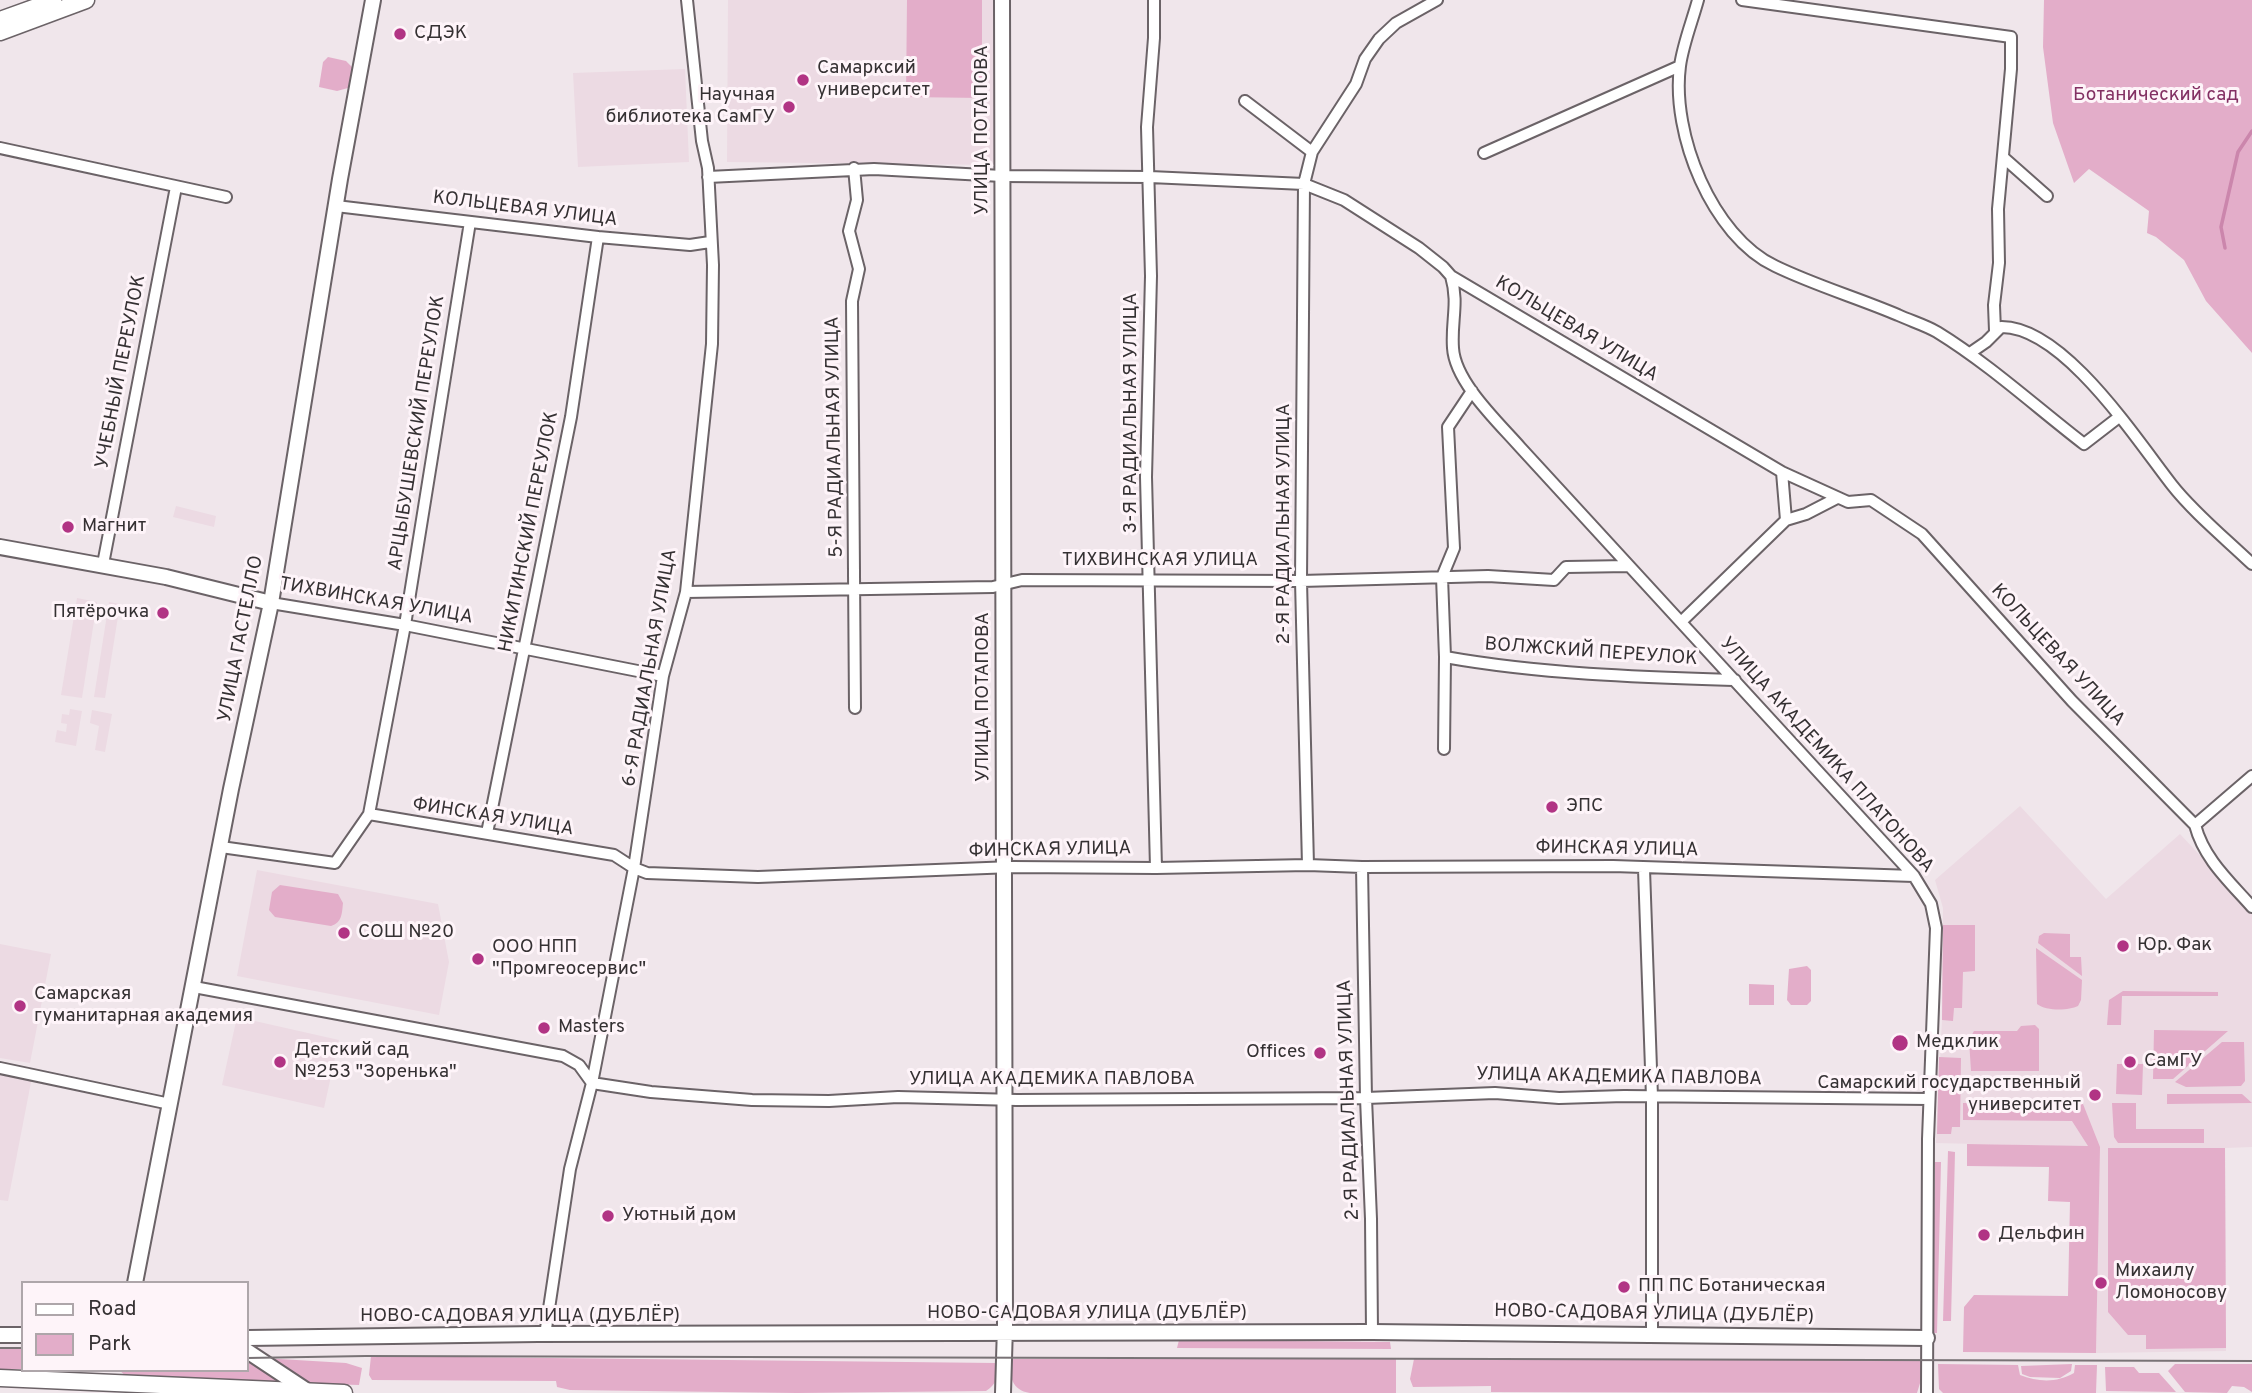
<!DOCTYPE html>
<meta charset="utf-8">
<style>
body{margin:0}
#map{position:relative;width:2252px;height:1393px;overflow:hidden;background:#f0e6eb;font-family:Overpass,sans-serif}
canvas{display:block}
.legend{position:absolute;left:21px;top:1281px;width:228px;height:91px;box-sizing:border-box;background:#fef4f9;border:2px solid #aea6aa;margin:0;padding:9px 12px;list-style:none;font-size:21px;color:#353133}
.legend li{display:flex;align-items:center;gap:14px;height:35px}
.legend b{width:35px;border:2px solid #aea6aa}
</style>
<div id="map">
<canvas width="2252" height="1393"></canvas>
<ul class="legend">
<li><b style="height:9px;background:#fff"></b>Road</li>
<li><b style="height:19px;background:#e3adc9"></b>Park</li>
</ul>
</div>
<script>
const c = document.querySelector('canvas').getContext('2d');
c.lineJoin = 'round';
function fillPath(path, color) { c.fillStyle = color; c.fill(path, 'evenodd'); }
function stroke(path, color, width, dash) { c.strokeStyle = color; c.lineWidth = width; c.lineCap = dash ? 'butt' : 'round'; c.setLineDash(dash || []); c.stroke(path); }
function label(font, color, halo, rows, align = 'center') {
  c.font = font + ' Overpass,sans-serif'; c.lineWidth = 6; c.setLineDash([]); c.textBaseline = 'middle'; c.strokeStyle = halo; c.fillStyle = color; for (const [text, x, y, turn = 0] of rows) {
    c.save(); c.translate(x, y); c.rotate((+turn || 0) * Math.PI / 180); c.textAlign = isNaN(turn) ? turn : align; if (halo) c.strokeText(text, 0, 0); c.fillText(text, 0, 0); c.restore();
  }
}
fillPath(new Path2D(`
 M 728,0 L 998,0 L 998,165 L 727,162 Z
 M 685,69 L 689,162 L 578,167 L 573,73 Z
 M 176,506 L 216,516 L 214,527 L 173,517 Z
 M 77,598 L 97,602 L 82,698 L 61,695 Z
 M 109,602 L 120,604 L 105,698 L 94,697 Z
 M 70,709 L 82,711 L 76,746 L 55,742 L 57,730 L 66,732 L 67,724 L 61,723 L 62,714 L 69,715 Z
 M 92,710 L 112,714 L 105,752 L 95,750 L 99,726 L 90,723 Z
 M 2020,806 L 2106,899 L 2180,834 L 2252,911 L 2252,1147 L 2225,1148 L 2226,1351 L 2096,1353 L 2099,1147 L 1936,1143 L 1942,1020 L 1943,908 L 1935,880 Z
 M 257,870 L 438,904 L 449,962 L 439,1015 L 237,976 Z
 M 0,944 L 51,954 L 30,1063 L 0,1058 Z
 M 237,1017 L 339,1040 L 324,1108 L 222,1085 Z
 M 0,1071 L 32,1077 L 8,1201 L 0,1200 Z`), '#ecdae3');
fillPath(new Path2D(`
 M 907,0 L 982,0 L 982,98 L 906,97 Z
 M 2044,0 L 2252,0 L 2252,353 L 2206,301 L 2184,260 L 2156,237 L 2147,233 L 2149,211 L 2089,169 L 2074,183 L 2053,123 L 2043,47 Z
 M 328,57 L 346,61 L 353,68 L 348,88 L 337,91 L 319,87 L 323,62 Z
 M 280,885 L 338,894 L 343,903 C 342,913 342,923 331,926 L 275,917 L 269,910 L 272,892 Z
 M 1943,925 L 1975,925 L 1975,971 L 1963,972 L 1962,1008 L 1954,1008 L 1953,1021 L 1942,1020 Z
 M 2044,933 L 2070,934 L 2070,957 L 2081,957 L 2082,976 L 2038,943 L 2039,936 Z
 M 2036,948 L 2082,980 L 2081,1000 L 2078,1006 C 2068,1011 2046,1011 2037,1004 Z
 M 1807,966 L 1811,970 L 1811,1001 L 1807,1005 L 1791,1005 L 1787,1000 L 1789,969 Z
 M 1749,984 L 1774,985 L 1774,1005 L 1749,1005 Z
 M 2123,991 L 2218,992 L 2218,996 L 2122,996 L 2121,1025 L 2107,1025 L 2109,1000 Z
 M 2035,1025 L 2039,1029 L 2039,1071 L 1971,1071 L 1969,1040 L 1974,1031 L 2017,1031 L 2021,1026 Z
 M 2154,1030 L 2228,1031 L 2173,1079 L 2153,1079 Z
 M 2222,1042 L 2244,1042 L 2245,1081 L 2241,1086 L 2186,1087 L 2175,1082 Z
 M 1939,1057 L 1961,1058 L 1960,1127 L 1952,1127 L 1951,1134 L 1937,1134 Z
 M 2117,1064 L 2143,1064 L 2142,1095 L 2116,1094 Z
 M 2242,1094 L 2252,1103 L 2167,1104 L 2167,1094 Z
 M 1963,1103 L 2083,1104 L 2100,1147 L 2096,1353 L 1963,1352 L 1964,1307 L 1974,1295 L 2068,1296 L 2070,1202 L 2048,1201 L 2049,1167 L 1967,1166 L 1967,1144 L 2088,1146 L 2072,1121 L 1963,1120 Z
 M 2112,1103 L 2136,1103 L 2136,1129 L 2204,1129 L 2204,1143 L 2118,1143 L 2114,1137 Z
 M 2108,1148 L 2225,1148 L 2226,1348 L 2146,1349 L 2146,1335 L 2128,1335 L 2108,1312 Z
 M 1948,1151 L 1955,1152 L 1951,1321 L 1943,1321 Z
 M 1935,1162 L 1941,1162 L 1937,1333 L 1932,1333 Z
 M 1179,1340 L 1390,1342 L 1391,1349 L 1177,1348 Z
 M 0,1349 L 23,1349 L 23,1369 L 0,1369 Z
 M 371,1356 L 995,1363 C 1002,1373 996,1385 986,1391 L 797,1393 L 570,1390 L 557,1387 L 556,1381 L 372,1380 L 369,1375 Z
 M 247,1357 L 346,1363 L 362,1368 L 359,1385 L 135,1378 L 127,1377 L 119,1370 L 247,1370 Z
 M 1009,1359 L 1396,1359 L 1396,1393 L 1030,1393 C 1011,1390 1010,1376 1009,1359 Z
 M 1414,1359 L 1927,1360 L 1917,1393 L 1491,1392 L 1491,1386 L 1413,1387 L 1410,1379 Z
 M 1938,1364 L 2018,1365 L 2020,1375 C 2038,1382 2057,1383 2074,1373 L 2075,1365 L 2097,1365 L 2096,1393 L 1943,1393 L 1939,1389 Z
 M 2072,1364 L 2071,1371 L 2060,1378 L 2030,1377 L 2022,1374 L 2021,1366 Z
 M 2175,1364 L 2252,1364 L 2252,1392 L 2244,1387 L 2232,1386 L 2227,1393 L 2185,1392 L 2168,1371 Z
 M 2105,1367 L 2134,1367 L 2139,1373 L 2159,1373 L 2176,1392 L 2106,1391 Z`), '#e3adc9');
stroke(new Path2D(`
 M 2225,248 L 2221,227 L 2238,152 L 2252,131`), '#cb86ac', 3.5);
const street = new Path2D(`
 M 1154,0 L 1154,38 L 1147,127 L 1151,276 L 1146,477 L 1156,868
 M 1698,0 C 1692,22 1683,44 1680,66 C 1671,134 1712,236 1775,266 C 1814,285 1858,298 1898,315 C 1911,321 1925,325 1937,332 C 1989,364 2036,407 2084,444 L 2119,417
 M 1742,0 L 2011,37 L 2011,69 L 1998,209 L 1999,263 L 1994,305 L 1995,331
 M 1245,101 L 1312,152
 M 0,148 L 226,197
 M 1484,153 L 1680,66
 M 2004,158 L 2047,196
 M 854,168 L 857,200 L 849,231 L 859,269 L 852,301 L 855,708
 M 708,177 L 874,169 L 1002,176 L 1150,177 L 1304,184 L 1344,200 L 1419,248 L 1443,267 L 1451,276 L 1782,472 L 1848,502 L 1871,500 L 1922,534 L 2072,701 L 2195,825 C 2204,859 2229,881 2252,907
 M 336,206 L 598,237 L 690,245 L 710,242
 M 1451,276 C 1459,303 1451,321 1453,348 C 1455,382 1498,422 1520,447 L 1914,876 L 1931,904 L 1936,928 L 1928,1139 L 1927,1393
 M 1970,353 L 1986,342 L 2001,327 C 2063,326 2136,439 2172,485 C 2194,513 2226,539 2252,564
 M 1786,520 L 1806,514 L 1837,498
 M 103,564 L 176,187
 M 686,592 L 993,587 L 1022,580 L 1301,581 L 1488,576 L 1554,580 L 1566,567 L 1629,566
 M 271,603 L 405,625 L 663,676
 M 1681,622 L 1786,520 L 1782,472
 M 1445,657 C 1540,674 1639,677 1735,680
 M 1444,749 L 1445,657 L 1442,577 L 1454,548 L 1448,427 L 1472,391
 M 369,814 L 405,625 L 470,222
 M 2195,825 L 2252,776
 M 487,833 L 571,417 L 598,237
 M 221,847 L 335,863 L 369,814 L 614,855 L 634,868 L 647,873 L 758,877 L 1012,867 L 1156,868 L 1308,865 L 1362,867 L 1613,866 L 1914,876
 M 1308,865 L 1301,581 L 1304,184 L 1312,152 L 1356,84 L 1365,59 L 1379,39 L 1396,23 L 1437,0
 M 1362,867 L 1366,1098 L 1371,1219 L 1372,1332
 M 1644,869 L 1652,1097 L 1652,1333
 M 194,987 L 563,1056 L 579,1065 L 592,1083 L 651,1092 L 752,1100 L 829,1101 L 898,1097 L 1017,1100 L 1366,1098 L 1495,1093 L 1559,1098 L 1624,1096 L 1929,1099
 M 0,1068 L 170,1104
 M 545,1335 L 570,1169 L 592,1083 L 634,868 L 663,676 L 686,592 L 712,344 L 713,265 L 708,168 L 702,141 L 687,0`);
const secondary = new Path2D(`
 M 1002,0 L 1005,1326 L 1003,1393
 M 0,547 L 166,577 L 271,603
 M 135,1283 L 231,789 L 271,603 L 340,179 L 373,0
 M 0,1335 L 23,1335
 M 247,1338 L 538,1334 L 1372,1332 L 1927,1338
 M 247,1351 L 306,1390`);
const primary = new Path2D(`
 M 0,20 L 53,1
 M 0,32 L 86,0
 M 0,1378 L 344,1393`);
stroke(street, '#6b6367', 14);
stroke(secondary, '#6b6367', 18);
stroke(primary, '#6b6367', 19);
stroke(street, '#fff', 10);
stroke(secondary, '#fff', 14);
stroke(primary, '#fff', 16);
stroke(new Path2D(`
 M 0,1348 L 23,1348
 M 247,1358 L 366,1356 L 2252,1361`), '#797376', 2);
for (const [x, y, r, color] of [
 [400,34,7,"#b13484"],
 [803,80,7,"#b13484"],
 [789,107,7,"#b13484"],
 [68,527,7,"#b13484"],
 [163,613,7,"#b13484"],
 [1552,807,7,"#b13484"],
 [344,933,7,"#b13484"],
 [2123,946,7,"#b13484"],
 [478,959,7,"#b13484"],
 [20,1006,7,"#b13484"],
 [544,1028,7,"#b13484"],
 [1900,1043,9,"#b13484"],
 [1320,1053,7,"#b13484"],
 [280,1062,7,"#b13484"],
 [2130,1062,7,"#b13484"],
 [2095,1095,7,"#b13484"],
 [608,1216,7,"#b13484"],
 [1984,1235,7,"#b13484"],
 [2101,1283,7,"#b13484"],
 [1624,1287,7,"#b13484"]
]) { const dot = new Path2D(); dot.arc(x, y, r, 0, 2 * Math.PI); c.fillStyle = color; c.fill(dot); stroke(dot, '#fef4f9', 2.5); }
label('19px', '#353133', '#fef4f9', [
 ["СДЭК",414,34],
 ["Самарксий",817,69],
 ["университет",817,91],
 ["Научная",775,96,"right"],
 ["библиотека СамГУ",775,118,"right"],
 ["Магнит",82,527],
 ["Пятёрочка",149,613,"right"],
 ["ЭПС",1566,807],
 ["СОШ №20",358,933],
 ["Юр. Фак",2137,946],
 ["ООО НПП",492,948],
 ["\"Промгеосервис\"",492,970],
 ["Самарская",34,995],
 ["гуманитарная академия",34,1017],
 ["Masters",558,1028],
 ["Медклик",1916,1043],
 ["Детский сад",294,1051],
 ["№253 \"Зоренька\"",294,1073],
 ["Offices",1306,1053,"right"],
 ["СамГУ",2144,1062],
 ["Самарский государственный",2081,1084,"right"],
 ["университет",2081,1106,"right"],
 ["Уютный дом",622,1216],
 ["Дельфин",1998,1235],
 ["Михаилу",2115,1272],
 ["Ломоносову",2115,1294],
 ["ПП ПС Ботаническая",1638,1287]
], 'left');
label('19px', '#833063', '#fef4f9', [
 ["Ботанический сад",2156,96]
]);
label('19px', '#353133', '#fef4f9', [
 ["УЛИЦА ПОТАПОВА",983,130,-90],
 ["КОЛЬЦЕВАЯ УЛИЦА",525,210,7],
 ["КОЛЬЦЕВАЯ УЛИЦА",1576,330,31],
 ["УЧЕБНЫЙ ПЕРЕУЛОК",122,372,-79],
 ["3-Я РАДИАЛЬНАЯ УЛИЦА",1132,413,-90],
 ["АРЦЫБУШЕВСКИЙ ПЕРЕУЛОК",418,433,-81],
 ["5-Я РАДИАЛЬНАЯ УЛИЦА",836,437,-91],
 ["2-Я РАДИАЛЬНАЯ УЛИЦА",1285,524,-90],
 ["НИКИТИНСКИЙ ПЕРЕУЛОК",530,532,-79],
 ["ТИХВИНСКАЯ УЛИЦА",1160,561],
 ["ТИХВИНСКАЯ УЛИЦА",376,602,10],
 ["УЛИЦА ГАСТЕЛЛО",242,639,-79],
 ["ВОЛЖСКИЙ ПЕРЕУЛОК",1591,653,4],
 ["КОЛЬЦЕВАЯ УЛИЦА",2057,656,47],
 ["6-Я РАДИАЛЬНАЯ УЛИЦА",651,668,-80],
 ["УЛИЦА ПОТАПОВА",984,697,-90],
 ["УЛИЦА АКАДЕМИКА ПЛАТОНОВА",1826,756,48],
 ["ФИНСКАЯ УЛИЦА",493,818,9],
 ["ФИНСКАЯ УЛИЦА",1617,850,1],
 ["ФИНСКАЯ УЛИЦА",1050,851,-1],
 ["УЛИЦА АКАДЕМИКА ПАВЛОВА",1619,1078,1],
 ["УЛИЦА АКАДЕМИКА ПАВЛОВА",1052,1080],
 ["2-Я РАДИАЛЬНАЯ УЛИЦА",1350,1100,-92],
 ["НОВО-САДОВАЯ УЛИЦА (ДУБЛЁР)",1087,1314],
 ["НОВО-САДОВАЯ УЛИЦА (ДУБЛЁР)",1654,1315,1],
 ["НОВО-САДОВАЯ УЛИЦА (ДУБЛЁР)",520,1317]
]);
</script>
